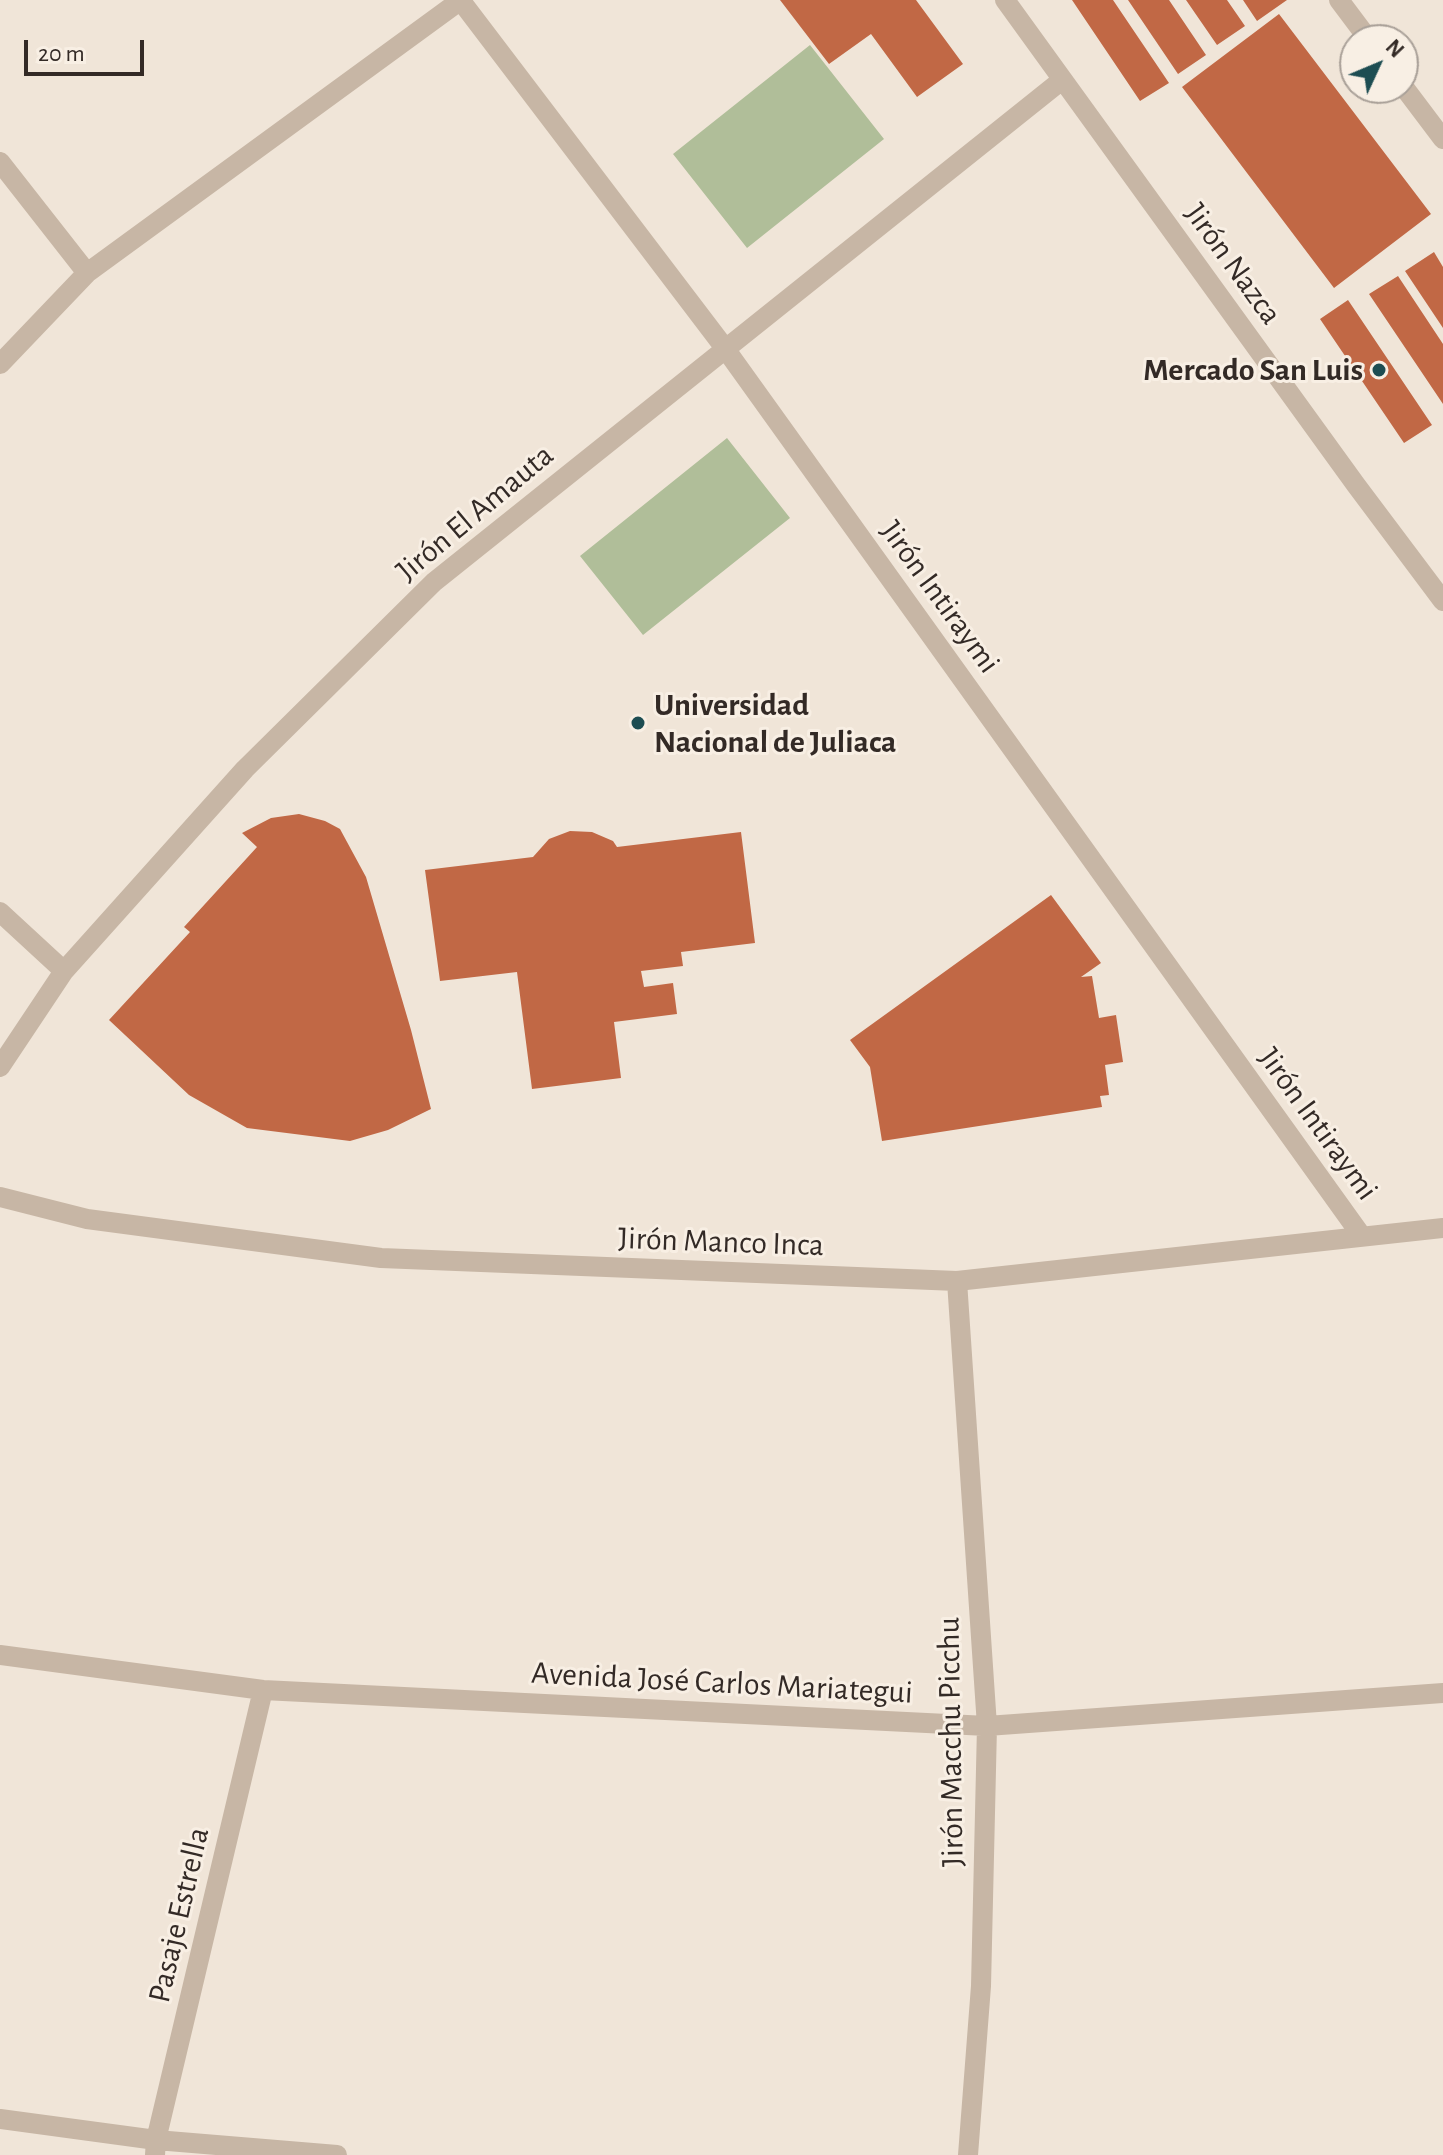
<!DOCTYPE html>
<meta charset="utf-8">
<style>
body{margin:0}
#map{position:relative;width:1443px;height:2155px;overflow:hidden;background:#f0e5d8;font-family:"Alegreya Sans",sans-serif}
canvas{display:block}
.north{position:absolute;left:1339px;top:24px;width:80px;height:80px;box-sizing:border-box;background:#f8efe4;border:2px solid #a9a098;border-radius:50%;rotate:46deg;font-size:22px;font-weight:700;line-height:32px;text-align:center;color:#332a26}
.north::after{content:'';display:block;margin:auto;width:28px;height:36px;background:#1d4d52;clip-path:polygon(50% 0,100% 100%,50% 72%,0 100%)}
.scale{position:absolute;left:24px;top:40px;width:120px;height:36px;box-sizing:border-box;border:4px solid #332a26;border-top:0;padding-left:10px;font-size:24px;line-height:28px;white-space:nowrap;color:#332a26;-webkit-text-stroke:6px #f8efe4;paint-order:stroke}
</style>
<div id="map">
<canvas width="1443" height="2155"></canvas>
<div class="north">N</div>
<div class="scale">20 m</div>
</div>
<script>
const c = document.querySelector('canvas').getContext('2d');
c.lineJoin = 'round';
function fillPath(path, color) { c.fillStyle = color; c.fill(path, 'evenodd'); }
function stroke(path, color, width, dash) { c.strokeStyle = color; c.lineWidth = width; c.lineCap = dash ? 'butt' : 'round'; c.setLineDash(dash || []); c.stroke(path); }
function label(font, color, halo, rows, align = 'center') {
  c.font = font + ' "Alegreya Sans",sans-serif'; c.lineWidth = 6; c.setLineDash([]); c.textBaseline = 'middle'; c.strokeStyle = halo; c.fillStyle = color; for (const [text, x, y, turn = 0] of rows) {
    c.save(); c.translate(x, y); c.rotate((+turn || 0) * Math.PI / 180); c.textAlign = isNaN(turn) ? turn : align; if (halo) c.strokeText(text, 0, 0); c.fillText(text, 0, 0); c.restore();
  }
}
fillPath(new Path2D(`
 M 810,45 L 884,139 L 747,248 L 673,154 Z
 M 727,438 L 790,518 L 643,635 L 580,556 Z`), '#b0be99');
fillPath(new Path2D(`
 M 780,0 L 916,0 L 963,64 L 917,97 L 871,34 L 829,64 Z
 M 1072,0 L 1113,0 L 1169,83 L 1140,101 Z
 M 1128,0 L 1169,0 L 1206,55 L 1178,74 Z
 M 1186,0 L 1227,0 L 1245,26 L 1217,45 Z
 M 1243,0 L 1287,0 L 1257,21 Z
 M 1279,14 L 1431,214 L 1334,288 L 1182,87 Z
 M 1434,252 L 1443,267 L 1443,328 L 1405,271 Z
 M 1398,276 L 1443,344 L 1443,404 L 1369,294 Z
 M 1348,300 L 1432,425 L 1404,443 L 1320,319 Z
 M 299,814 L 325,821 L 340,829 L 366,877 L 411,1030 L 431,1109 L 388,1130 L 350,1141 L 247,1128 L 189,1095 L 109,1020 L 190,932 L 184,927 L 257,847 L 242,833 L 271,818 Z
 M 570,831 L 592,832 L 613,841 L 617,847 L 741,832 L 755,943 L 681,952 L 683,966 L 641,971 L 644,987 L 673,983 L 677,1014 L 614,1022 L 621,1078 L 532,1089 L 517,972 L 440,981 L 425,870 L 533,857 L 549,839 Z
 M 1051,895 L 1101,963 L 1081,977 L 1092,976 L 1099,1018 L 1116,1015 L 1123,1062 L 1105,1065 L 1109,1095 L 1100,1096 L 1102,1107 L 882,1141 L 870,1067 L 850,1040 Z`), '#c16845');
stroke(new Path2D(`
 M 1005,0 L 1356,485 L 1443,601
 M 1339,0 L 1369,40
 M 461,1 L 724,347 L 1361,1235
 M 1403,86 L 1443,139
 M 0,162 L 87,273
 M 0,364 L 87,273 L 461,0
 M 0,912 L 64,971
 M 0,1067 L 64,971 L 245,769 L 434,582 L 1062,80
 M 0,1197 L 87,1219 L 381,1258 L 957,1281 L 1443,1228
 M 957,1281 L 987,1726 L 981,1986 L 968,2155
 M 0,1655 L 263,1690 L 987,1726 L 1443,1693
 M 0,2119 L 156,2140 L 337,2155
 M 155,2155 L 156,2140 L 263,1690`), '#c7b6a5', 20);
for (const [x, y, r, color] of [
 [1379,370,8,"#1d4d52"],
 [638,723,8,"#1d4d52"]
]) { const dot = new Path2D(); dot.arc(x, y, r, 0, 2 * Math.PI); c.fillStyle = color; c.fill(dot); stroke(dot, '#f8efe4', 3); }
label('32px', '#332a26', '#f8efe4', [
 ["Jirón Nazca",1233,264,54],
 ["Jirón El Amauta",475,513,-40],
 ["Jirón Intiraymi",940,597,54],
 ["Jirón Intiraymi",1318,1124,54],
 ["Jirón Manco Inca",721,1242,2],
 ["Avenida José Carlos Mariategui",722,1683,3],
 ["Jirón Macchu Picchu",951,1742,-91],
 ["Pasaje Estrella",179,1915,-77]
]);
label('bold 32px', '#332a26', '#f8efe4', [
 ["Mercado San Luis",1363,370],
 ["Universidad",654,705,"left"],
 ["Nacional de Juliaca",654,742,"left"]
], 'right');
</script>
